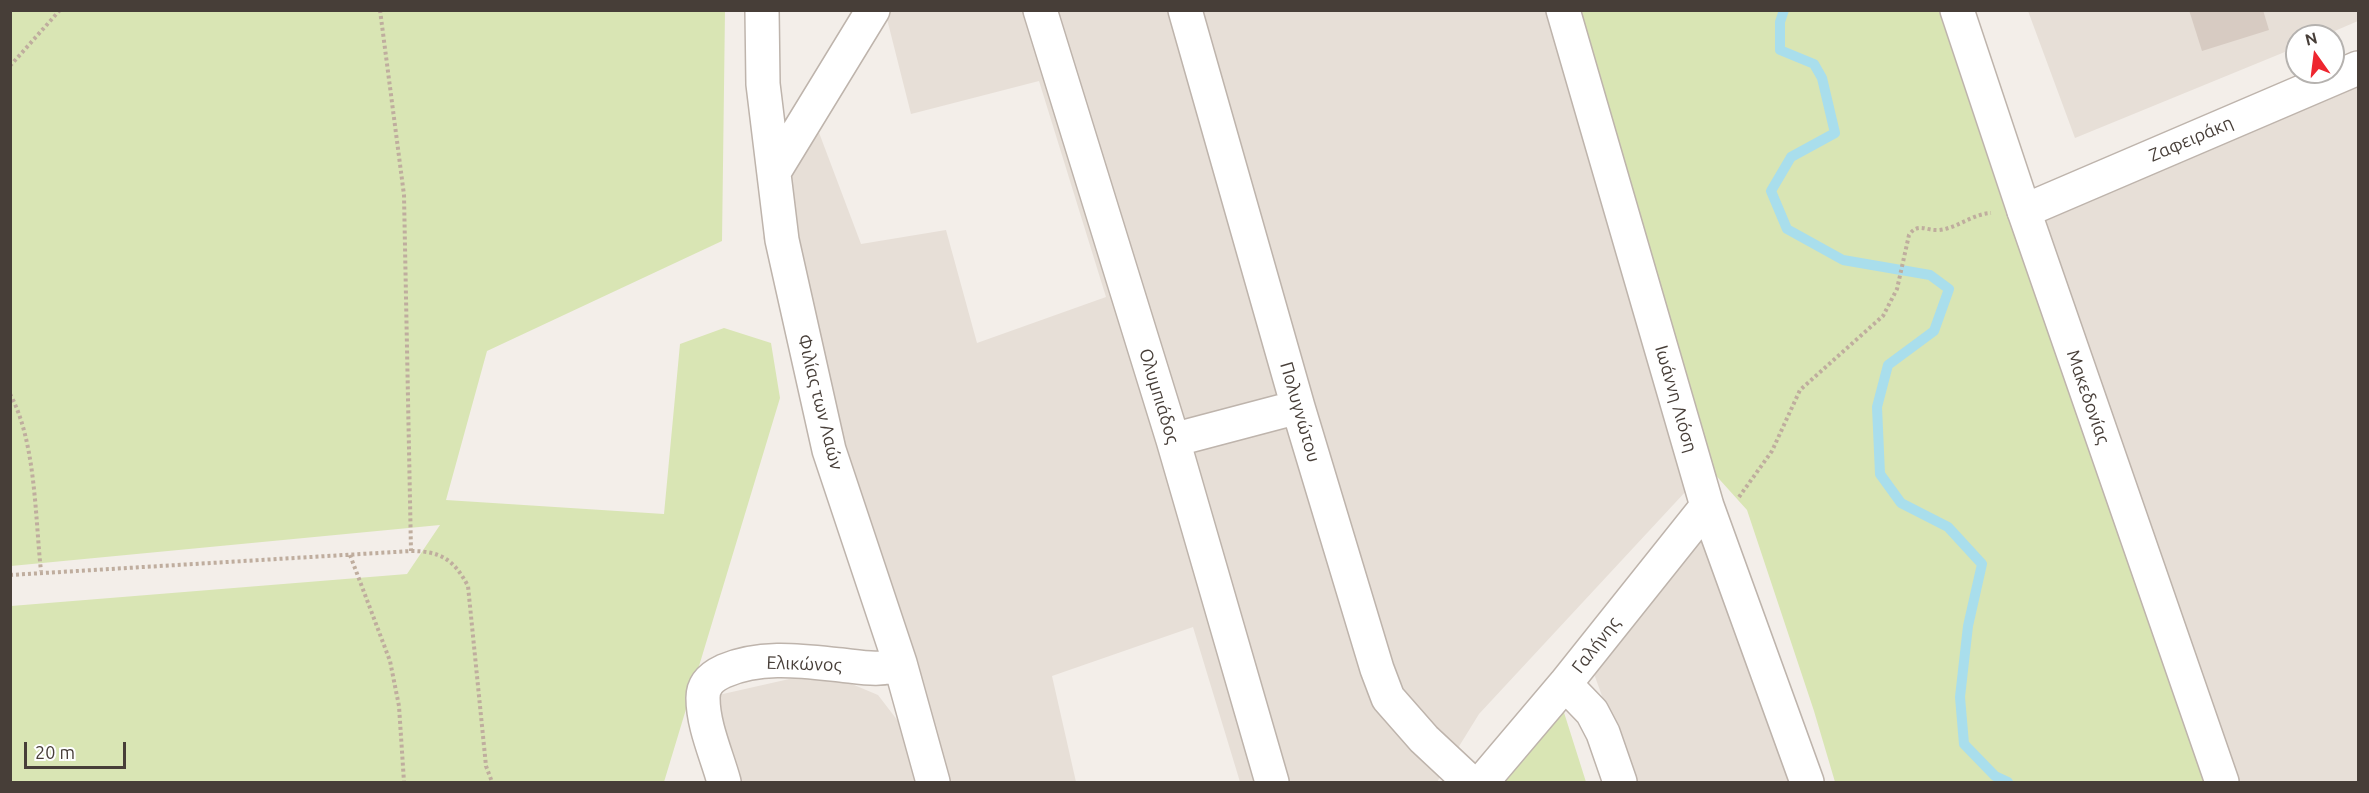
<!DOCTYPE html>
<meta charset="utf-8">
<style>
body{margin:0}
#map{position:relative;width:2369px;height:793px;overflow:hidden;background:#f3eee9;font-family:Ubuntu,sans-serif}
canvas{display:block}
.frame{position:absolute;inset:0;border:12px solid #473e38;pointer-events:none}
.north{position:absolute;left:2285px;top:24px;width:60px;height:60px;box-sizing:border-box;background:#fff;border:2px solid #b5b2af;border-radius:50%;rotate:346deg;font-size:16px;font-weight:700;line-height:24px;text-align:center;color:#473e38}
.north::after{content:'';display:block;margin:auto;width:21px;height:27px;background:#ee262f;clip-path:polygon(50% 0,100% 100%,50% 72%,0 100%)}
.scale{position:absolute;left:24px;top:742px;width:102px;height:27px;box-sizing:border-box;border:3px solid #473e38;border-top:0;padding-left:8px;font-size:18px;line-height:21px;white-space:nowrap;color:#473e38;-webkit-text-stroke:4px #fff;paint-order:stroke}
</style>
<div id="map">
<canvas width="2369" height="793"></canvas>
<div class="frame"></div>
<div class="north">N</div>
<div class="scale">20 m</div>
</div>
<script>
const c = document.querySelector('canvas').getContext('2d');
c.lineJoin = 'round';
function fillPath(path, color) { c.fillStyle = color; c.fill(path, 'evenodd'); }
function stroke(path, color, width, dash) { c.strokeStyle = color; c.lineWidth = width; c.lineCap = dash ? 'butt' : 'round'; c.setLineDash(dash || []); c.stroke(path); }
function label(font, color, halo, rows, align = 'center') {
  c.font = font + ' Ubuntu,sans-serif'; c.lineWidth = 5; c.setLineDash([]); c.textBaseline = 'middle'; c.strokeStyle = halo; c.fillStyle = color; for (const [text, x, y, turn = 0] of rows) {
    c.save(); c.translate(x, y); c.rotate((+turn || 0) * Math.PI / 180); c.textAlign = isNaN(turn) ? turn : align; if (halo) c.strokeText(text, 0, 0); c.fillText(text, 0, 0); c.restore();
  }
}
fillPath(new Path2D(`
 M 2358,10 L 2358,21 L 2323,36 L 2297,36 L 2297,47 L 2075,138 L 2028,11 Z
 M 885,11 L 1573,11 L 1687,490 L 1479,714 L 1437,782 L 1240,782 L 1193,627 L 1052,676 L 1076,782 L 947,782 L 905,629 L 763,238 L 815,122 L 861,244 L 946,230 L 977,343 L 1106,297 L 1039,81 L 911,114 Z
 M 2358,75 L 2358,782 L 2214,782 L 2015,214 Z
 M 1706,524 L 1794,782 L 1633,782 L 1593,671 Z
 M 807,675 L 847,682 L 878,695 L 908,734 L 919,782 L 738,782 L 714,696 Z`), '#e7dfd7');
fillPath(new Path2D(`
 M 11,11 L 725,11 L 722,241 L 487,351 L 446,500 L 664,514 L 680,344 L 724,328 L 771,343 L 780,398 L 664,782 L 11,782 L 11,606 L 407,574 L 440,525 L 11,566 Z
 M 1581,11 L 1946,11 L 2222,782 L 1835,782 L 1814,711 L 1747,510 L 1711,470 Z
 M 1561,703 L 1586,782 L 1502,782 Z`), '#d9e5b4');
stroke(new Path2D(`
 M 1784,10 L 1780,22 L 1780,50 L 1814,64 L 1822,78 L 1835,133 L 1791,157 L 1771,191 L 1787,229 L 1843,260 L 1930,275 L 1949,289 L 1934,331 L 1888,365 L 1877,407 L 1880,474 L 1901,503 L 1948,527 L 1982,564 L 1968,626 L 1960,697 L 1964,744 L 1995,776 L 2008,782`), '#a9deec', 10);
fillPath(new Path2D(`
 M 2189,10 L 2263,10 L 2269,30 L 2202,51 Z`), '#d7cbc2');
const minor = new Path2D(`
 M 762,10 L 763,84 L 782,240 L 829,450 L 900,663 L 933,782
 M 1040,10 L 1173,440 L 1272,782
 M 1185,10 L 1298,407 L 1377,669 L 1388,698 L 1424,739 L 1470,782
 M 1563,10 L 1707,506 L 1807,782
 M 774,172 L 873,10
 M 2024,211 L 2358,68
 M 1173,440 L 1298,407
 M 1565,684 L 1592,712 L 1603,733 L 1620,782
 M 724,782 C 717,756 703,726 703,698 C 703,684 711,677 724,671 C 761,655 802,661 841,665 C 860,667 883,672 900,663
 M 1482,782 L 1565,684 L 1707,506`);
const tertiary = new Path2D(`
 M 1957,10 L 2024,211 L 2222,782`);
stroke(minor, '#beb4ac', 36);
stroke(tertiary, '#beb4ac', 36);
stroke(new Path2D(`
 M 380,10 L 404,195 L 411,551
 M 10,66 L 60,10
 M 10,394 C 36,442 35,517 41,571
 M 1739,497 L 1772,451 L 1800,390 L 1883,316 L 1897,289 L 1909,235 C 1918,222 1926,231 1939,230 C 1958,228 1972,214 1991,213
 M 350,555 L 390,661 L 399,706 L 404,782
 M 10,575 L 411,551 C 441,551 454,560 468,586 L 486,766 L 492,782`), '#bfad9e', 4, [3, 3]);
stroke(minor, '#fff', 33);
stroke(tertiary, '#fff', 33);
label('18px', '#473e38', '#fff', [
 ["Ζαφειράκη",2191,139,-23],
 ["Ολυμπιάδος",1159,396,73],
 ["Μακεδονίας",2088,397,71],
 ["Ιωάννη Λιόση",1676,399,74],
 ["Φιλίας των Λαών",820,402,76],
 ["Πολυγνώτου",1300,412,74],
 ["Γαλήνης",1596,645,-52],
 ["Ελικώνος",804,664,2]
]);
</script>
